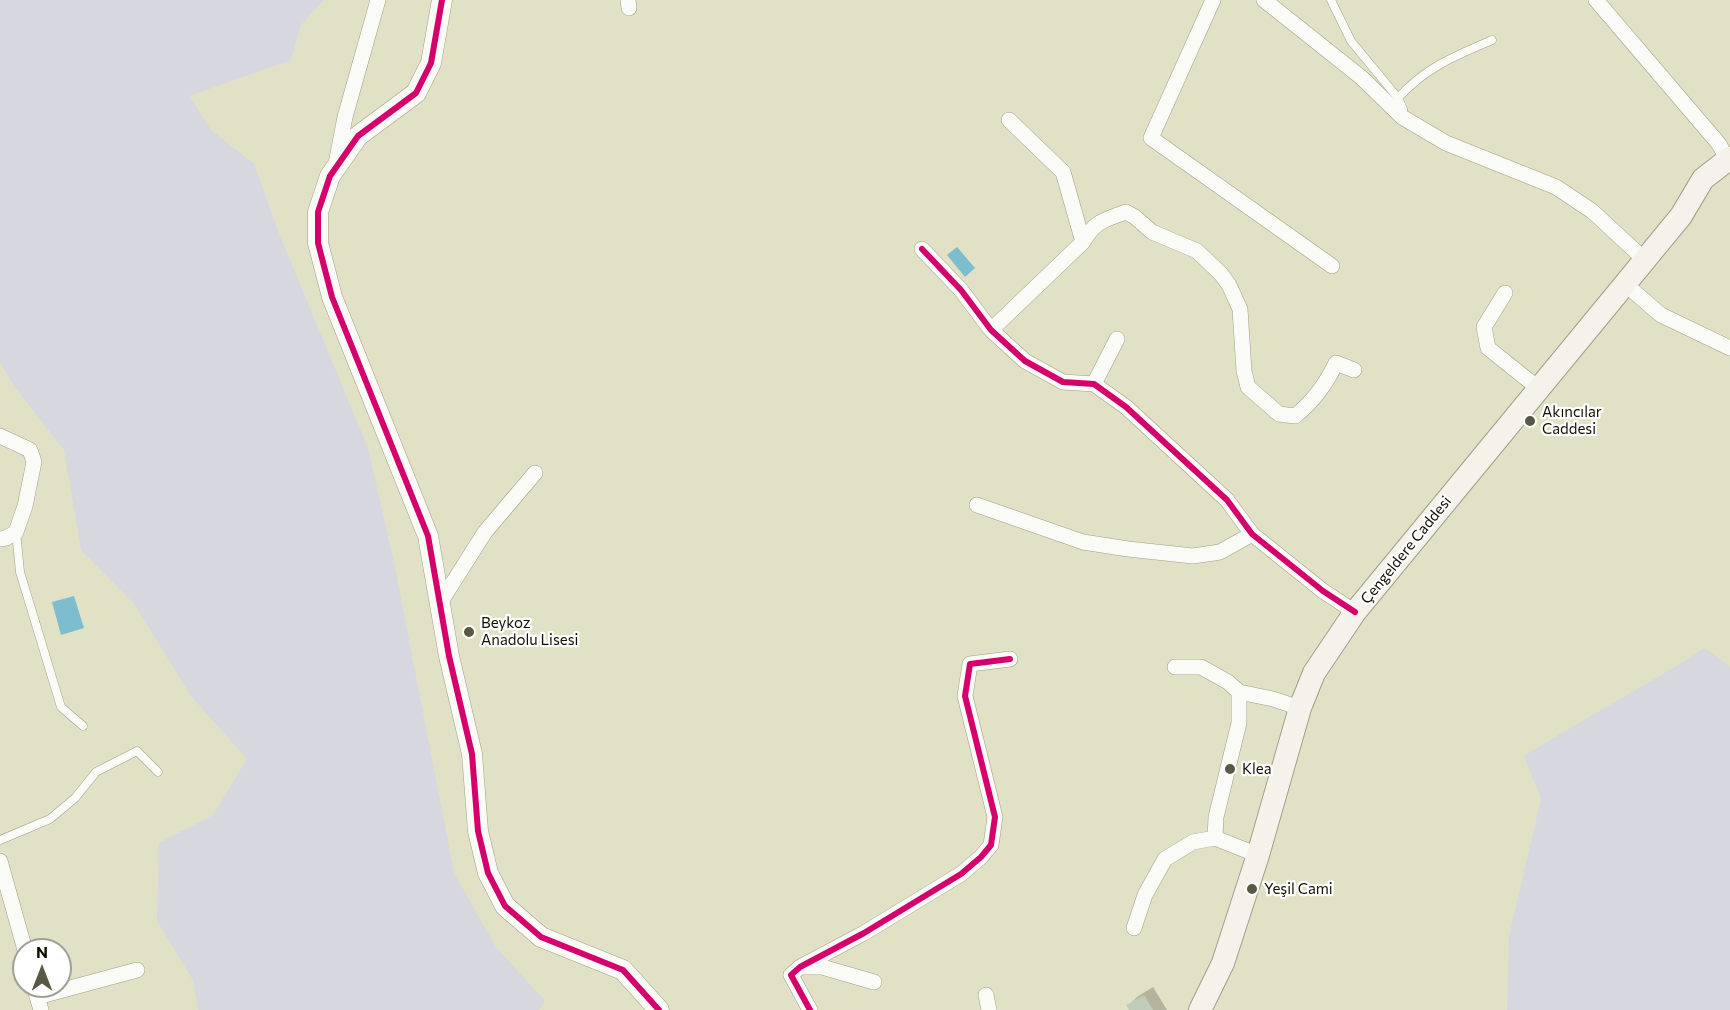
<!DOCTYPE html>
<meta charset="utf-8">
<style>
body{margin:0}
#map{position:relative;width:1730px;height:1010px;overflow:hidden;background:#e1e1c5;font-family:Commissioner,sans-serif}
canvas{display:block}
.north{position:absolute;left:12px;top:938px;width:60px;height:60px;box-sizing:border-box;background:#fff;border:2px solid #9f9f99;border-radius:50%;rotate:0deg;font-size:16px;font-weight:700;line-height:24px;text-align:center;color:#100f00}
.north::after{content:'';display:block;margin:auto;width:21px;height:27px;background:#595845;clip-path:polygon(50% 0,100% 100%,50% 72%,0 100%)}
</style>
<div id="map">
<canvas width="1730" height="1010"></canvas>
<div class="north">N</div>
</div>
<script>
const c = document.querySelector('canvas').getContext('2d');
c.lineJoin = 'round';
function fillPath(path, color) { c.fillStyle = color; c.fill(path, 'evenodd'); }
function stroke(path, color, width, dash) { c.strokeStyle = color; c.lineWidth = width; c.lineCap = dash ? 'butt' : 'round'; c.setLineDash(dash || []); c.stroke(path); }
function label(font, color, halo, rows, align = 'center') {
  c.font = font + ' Commissioner,sans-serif'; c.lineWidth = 4.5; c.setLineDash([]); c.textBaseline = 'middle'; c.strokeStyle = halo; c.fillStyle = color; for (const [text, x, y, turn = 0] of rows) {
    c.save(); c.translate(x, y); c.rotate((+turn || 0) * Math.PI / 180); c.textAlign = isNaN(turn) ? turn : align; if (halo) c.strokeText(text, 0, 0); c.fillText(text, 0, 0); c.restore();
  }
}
fillPath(new Path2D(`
 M 0,0 L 324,0 L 301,25 L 291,60 L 189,96 L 211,130 L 254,164 L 280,236 L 368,448 L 394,563 L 454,873 L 496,947 L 545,1001 L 539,1010 L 198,1010 L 193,980 L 157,921 L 159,843 L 213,815 L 247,759 L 191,696 L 135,605 L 81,550 L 64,450 L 14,386 L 0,362 Z
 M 1705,648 L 1730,667 L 1730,1010 L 1507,1010 L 1509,936 L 1541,799 L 1524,756 C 1583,719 1646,686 1705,648 Z`), '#d7d7df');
fillPath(new Path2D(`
 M 957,247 L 975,268 L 965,277 L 947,255 Z
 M 74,596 L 84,628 L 61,635 L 52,602 Z`), '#7dbdce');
fillPath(new Path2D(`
 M 1153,987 L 1167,1010 L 1131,1010 L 1128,1006 L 1137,997 Z`), '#0003');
fillPath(new Path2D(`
 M 1144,995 L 1153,1010 L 1129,1010 L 1126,1005 Z`), '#c1ccbb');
const service = new Path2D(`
 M 1331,0 L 1351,41 L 1398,98 L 1403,109 L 1403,117
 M 1398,98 C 1426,67 1455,56 1492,40
 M 16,532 L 20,572 L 61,707 L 83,726
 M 0,840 L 50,819 L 75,798 L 96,772 L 137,751 L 158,772`);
const minor = new Path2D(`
 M 628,0 L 629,8
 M 1213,0 L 1151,138 L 1332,266
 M 1264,0 L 1362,78 L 1402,117 L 1446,143 L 1556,187 L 1592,211 L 1645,260
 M 1596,0 L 1719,144 L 1727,159
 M 1009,120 L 1063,172 L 1083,242
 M 336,164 L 345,117 L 378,0
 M 922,249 L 961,290 L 991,330 L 1025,361 L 1063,382 L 1094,384 L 1126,407 L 1227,500 L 1252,534 L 1323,591 L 1355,612
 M 1625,284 L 1661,315 L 1730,348
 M 1505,293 L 1484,327 L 1488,348 L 1538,388
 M 991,330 L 1083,242 C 1095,221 1104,220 1126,212 L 1135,217 L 1152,232 L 1197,251 L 1221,274 L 1229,285 L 1240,309 L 1244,371 L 1248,387 L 1279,414 L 1295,416 C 1314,401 1326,384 1336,363 L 1354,370
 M 1094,384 L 1117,339
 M 0,436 L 30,450 L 34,462 L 25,506 L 16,532 L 6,538 L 0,539
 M 977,505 L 1083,542 L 1128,549 L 1193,556 L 1220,552 L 1252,534
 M 440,603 L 485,532 L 535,473
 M 1175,667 L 1201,667 L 1228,682 L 1239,692 L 1239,723 L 1216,817 L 1215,838
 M 1239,692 L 1273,699 L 1300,708
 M 0,861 L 25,950
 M 1134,928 L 1145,895 L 1165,859 L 1193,842 L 1215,838 L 1258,855
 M 803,967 L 822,967 L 874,982
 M 34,986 L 41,1010
 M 986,995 L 989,1010
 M 37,997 L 137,970
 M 810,1010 L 791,975 L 800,967 L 864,933 L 961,874 L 981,857 L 991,845 L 995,817 L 965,696 L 970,664 L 1010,659`);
const tertiary = new Path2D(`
 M 442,0 L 431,63 L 416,93 L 358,136 L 330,176 L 318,212 L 318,243 L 332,297 L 428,536 L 449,656 L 472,754 L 478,831 L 488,873 L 505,906 L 541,937 L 623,970 L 659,1010`);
const secondary = new Path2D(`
 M 1200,1010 L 1223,963 L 1258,855 L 1300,708 L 1314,673 L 1355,612 L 1681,216 L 1703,179 L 1730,158`);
stroke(service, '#a1a08a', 9);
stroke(minor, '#a1a08a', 16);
stroke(tertiary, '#a1a08a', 21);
stroke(secondary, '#a1a08a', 24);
stroke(service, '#fafaf6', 8);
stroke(minor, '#fafaf6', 15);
stroke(tertiary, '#fafaf6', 20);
stroke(secondary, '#f5f1eb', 22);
stroke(new Path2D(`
 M 442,0 L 431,63 L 416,93 L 358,136 L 330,176 L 318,212 L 318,243 L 332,297 L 428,536 L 449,656 L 472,754 L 478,831 L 488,873 L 505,906 L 541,937 L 623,970 L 659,1010
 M 922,249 L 961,290 L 991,330 L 1025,361 L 1063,382 L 1094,384 L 1126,407 L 1227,500 L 1252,534 L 1323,591 L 1355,612
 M 810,1010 L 791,975 L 800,967 L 864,933 L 961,874 L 981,857 L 991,845 L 995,817 L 965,696 L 970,664 L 1010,659`), '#d6006c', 6);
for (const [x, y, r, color] of [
 [1530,421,6,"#595845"],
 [469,632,6,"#595845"],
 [1230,769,6,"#595845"],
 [1252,889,6,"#595845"]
]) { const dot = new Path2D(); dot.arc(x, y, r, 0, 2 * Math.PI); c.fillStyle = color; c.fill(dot); stroke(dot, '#fff', 2); }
label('15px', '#100f00', '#fff', [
 ["Akıncılar",1542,412],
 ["Caddesi",1542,429],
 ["Beykoz",481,623],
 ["Anadolu Lisesi",481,640],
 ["Klea",1242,769],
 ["Yeşil Cami",1264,889]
], 'left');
label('15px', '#100f00', '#fff', [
 ["Çengeldere Caddesi",1406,550,-51]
]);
</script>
